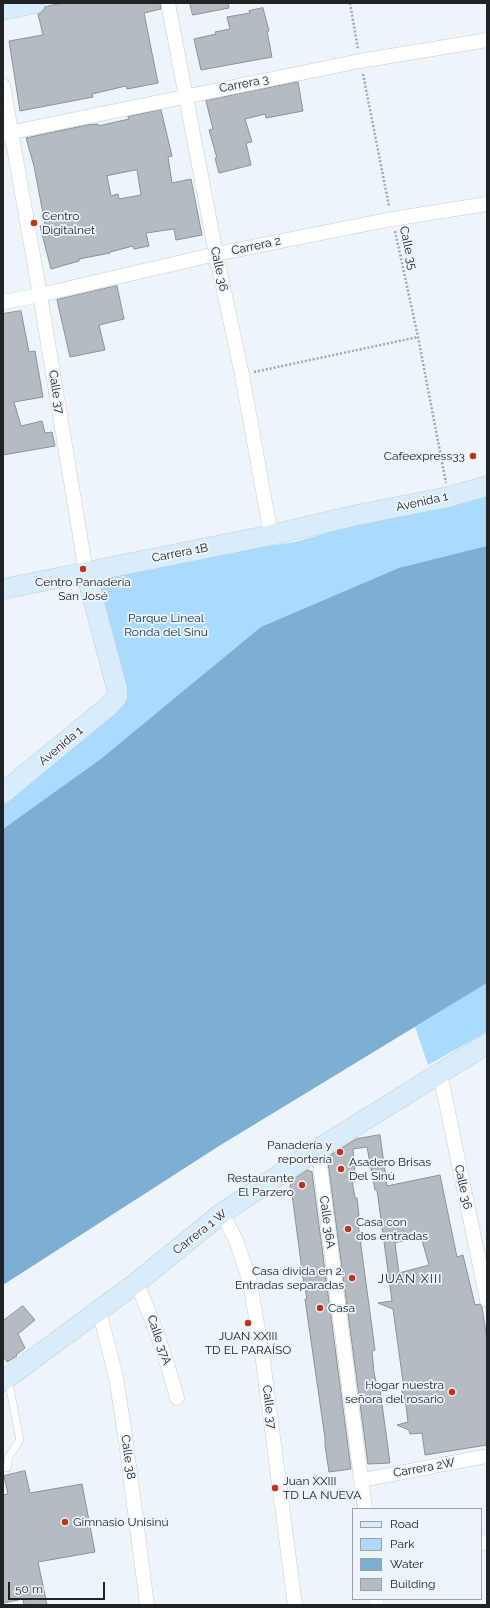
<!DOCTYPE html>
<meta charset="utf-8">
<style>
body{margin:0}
#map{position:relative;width:490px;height:1608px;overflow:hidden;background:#edf5fb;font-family:Raleway,sans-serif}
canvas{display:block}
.frame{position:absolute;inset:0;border:4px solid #202325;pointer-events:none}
.legend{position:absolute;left:352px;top:1508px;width:130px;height:92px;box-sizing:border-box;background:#edf5fb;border:1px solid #9ba1a5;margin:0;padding:5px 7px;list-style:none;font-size:12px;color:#202325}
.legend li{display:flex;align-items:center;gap:8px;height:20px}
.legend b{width:20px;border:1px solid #9ba1a5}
.scale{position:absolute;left:8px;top:1582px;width:97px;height:18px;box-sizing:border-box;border:2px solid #202325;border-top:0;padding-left:5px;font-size:12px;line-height:14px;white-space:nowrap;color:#202325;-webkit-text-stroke:3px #edf5fb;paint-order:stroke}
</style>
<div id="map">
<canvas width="490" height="1608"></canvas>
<div class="frame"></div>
<ul class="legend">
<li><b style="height:5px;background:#d8edfc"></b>Road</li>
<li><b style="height:11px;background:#aadafe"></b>Park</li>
<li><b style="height:11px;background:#7daed3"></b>Water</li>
<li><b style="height:11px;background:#b4bbc1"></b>Building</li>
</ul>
<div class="scale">50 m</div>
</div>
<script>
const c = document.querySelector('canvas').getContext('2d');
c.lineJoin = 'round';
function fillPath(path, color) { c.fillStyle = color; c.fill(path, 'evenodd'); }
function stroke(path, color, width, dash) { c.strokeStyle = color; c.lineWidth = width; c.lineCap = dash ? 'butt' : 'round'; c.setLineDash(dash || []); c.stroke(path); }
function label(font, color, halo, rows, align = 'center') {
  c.font = font + ' Raleway,sans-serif'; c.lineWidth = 3.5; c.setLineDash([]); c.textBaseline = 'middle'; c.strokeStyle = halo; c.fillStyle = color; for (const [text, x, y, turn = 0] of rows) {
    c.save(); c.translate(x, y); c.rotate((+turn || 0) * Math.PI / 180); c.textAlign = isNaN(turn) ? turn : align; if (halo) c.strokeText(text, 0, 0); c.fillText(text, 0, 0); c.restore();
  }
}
fillPath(new Path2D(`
 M 487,487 L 487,566 L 102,758 L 3,829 L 3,793 L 119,700 L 89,573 L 295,542 Z
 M 487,983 L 487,1032 L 428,1065 L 415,1027 Z`), '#aadafe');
fillPath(new Path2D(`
 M 487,546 L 487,983 L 219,1146 L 3,1285 L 3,829 L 102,758 L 261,627 L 399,568 Z`), '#7daed3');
const building = new Path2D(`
 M 63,3 L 160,3 L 161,9 L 144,13 L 158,83 L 127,89 L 126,86 L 92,94 L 93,97 L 20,111 L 9,41 L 43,35 L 38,14 L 42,12 L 45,7 Z
 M 190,3 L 228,3 L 229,8 L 193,15 Z
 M 263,8 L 269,31 L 267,31 L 272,57 L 201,70 L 194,39 L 216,34 L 215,32 L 230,29 L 227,17 L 250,13 L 249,11 Z
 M 298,82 L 303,111 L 266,118 L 265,114 L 245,119 L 252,142 L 246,143 L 251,165 L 219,173 L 215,158 L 217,158 L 209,130 L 213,129 L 206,101 Z
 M 161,110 L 172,156 L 168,157 L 172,183 L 191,179 L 202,235 L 176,240 L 174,229 L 146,233 L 149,246 L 134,249 L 133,246 L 110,252 L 110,253 L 79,259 L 79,261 L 51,269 L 40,226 L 45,224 L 34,166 L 26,138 L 87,125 L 98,124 L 98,126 L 129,119 L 128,117 ZM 137,170 L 141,195 L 119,199 L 118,194 L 111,196 L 107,176 Z
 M 117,286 L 124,319 L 99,325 L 105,350 L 70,357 L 57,300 Z
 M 21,311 L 29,352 L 35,351 L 43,397 L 14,402 L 21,426 L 42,421 L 45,433 L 52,432 L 55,446 L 3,455 L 3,314 Z
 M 380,1135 L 387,1186 L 440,1175 L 457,1257 L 463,1255 L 475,1305 L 480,1304 L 482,1307 L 487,1340 L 487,1445 L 425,1455 L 422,1433 L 410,1434 L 409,1430 L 397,1425 L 408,1422 L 405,1398 L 403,1397 L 402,1390 L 404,1389 L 393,1309 L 378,1303 L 392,1301 L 377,1190 L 375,1190 L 367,1147 L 353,1149 L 355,1175 L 351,1175 L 355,1198 L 357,1198 L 359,1216 L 357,1216 L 375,1350 L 372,1351 L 374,1373 L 376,1382 L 379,1382 L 390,1463 L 368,1464 L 328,1163 L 332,1161 L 329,1156 L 356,1139 ZM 421,1237 L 429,1265 L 399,1273 L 395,1243 Z
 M 308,1170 L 312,1172 L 351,1469 L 329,1472 L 325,1445 L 325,1438 L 305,1299 L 307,1299 L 303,1278 L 292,1194 L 290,1187 L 291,1181 Z
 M 23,1306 L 35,1320 L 18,1334 L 25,1348 L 16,1355 L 17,1356 L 7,1362 L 3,1356 L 3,1321 Z
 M 25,1471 L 30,1493 L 82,1484 L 95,1552 L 38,1562 L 47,1605 L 24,1605 L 23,1599 L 3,1603 L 3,1495 L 8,1494 L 4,1476 Z`);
fillPath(building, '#b4bbc1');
stroke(building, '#8a9197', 1);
const lane = new Path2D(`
 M 7,1468 L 9,1456 L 20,1440 L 8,1379`);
const street = new Path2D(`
 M 168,3 L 216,254 L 242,375 L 271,535
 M 3,86 L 40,295 L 86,572
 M 3,134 L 360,61 L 487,40
 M 3,302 L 40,295 L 216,254 L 392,219 L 487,204
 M 440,1073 L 487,1300
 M 318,1149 L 365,1509
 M 222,1213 L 236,1240 L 250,1282 L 263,1361 L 295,1605
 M 136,1283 C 154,1320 166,1358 177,1398
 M 99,1310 L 116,1377 L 126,1442 L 147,1605
 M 362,1480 L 487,1456
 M 481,1543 L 487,1542
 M 376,1599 L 377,1605`);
const secondary = new Path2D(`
 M 3,10 L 35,3
 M 3,589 L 271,535 L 357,515 L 448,497 L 487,486
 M 3,793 L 111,704 L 117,697 L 117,689 L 86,572
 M 3,1381 L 136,1283 L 222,1213 L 318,1149 L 487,1044`);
stroke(lane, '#c5cdd2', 8);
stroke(street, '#c5cdd2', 15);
stroke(secondary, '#c5cdd2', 21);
stroke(new Path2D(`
 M 350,3 L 358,49
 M 363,74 L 389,206
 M 395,231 L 418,337 L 446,483
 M 254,372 L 418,337`), '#a2a8ad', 2.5, [2, 2]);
stroke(lane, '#fff', 7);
stroke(street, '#fff', 14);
stroke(secondary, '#d8edfc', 20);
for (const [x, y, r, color] of [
 [34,223,4,"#bf331e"],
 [473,456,4,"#bf331e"],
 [83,569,4,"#bf331e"],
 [340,1152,4,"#bf331e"],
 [341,1169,4,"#bf331e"],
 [302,1185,4,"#bf331e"],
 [348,1229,4,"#bf331e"],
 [352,1278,4,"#bf331e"],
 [320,1308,4,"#bf331e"],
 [248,1323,4,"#bf331e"],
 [452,1392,4,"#bf331e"],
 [275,1488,4,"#bf331e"],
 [65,1522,4,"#bf331e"]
]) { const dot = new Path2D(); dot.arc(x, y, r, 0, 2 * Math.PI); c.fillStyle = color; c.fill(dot); stroke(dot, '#edf5fb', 1.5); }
label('12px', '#202325', '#edf5fb', [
 ["Carrera 3",244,84,-11],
 ["Carrera 2",256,246,-12],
 ["Calle 35",408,248,78],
 ["Calle 36",219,269,78],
 ["Calle 37",56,392,81],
 ["Avenida 1",422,502,-12],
 ["Carrera 1B",180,553,-11],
 ["Avenida 1",61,746,-40],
 ["Calle 36",463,1187,78],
 ["Calle 36A",327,1222,82],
 ["Carrera 1 W",200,1232,-38],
 ["Calle 37A",159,1340,71],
 ["Calle 37",269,1407,83],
 ["Calle 38",128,1457,82],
 ["Carrera 2W",424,1468,-10]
]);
label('12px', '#202325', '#edf5fb', [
 ["Centro",42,216],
 ["Digitalnet",42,230],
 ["Cafeexpress33",465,456,"right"],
 ["Centro Panaderia",83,582,"center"],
 ["San José",83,596,"center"],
 ["Panadería y",332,1145,"right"],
 ["reportería",332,1159,"right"],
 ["Asadero Brisas",349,1162],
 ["Del Sinù",349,1176],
 ["Restaurante",294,1178,"right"],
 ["El Parzero",294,1192,"right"],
 ["Casa con",356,1222],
 ["dos entradas",356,1236],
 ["Casa divida en 2.",344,1271,"right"],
 ["Entradas separadas",344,1285,"right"],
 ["Casa",328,1308],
 ["JUAN XXIII",248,1336,"center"],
 ["TD EL PARAÍSO",248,1350,"center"],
 ["Hogar nuestra",444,1385,"right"],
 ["señora del rosario",444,1399,"right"],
 ["Juan XXIII",283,1481],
 ["TD LA NUEVA",283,1495],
 ["Gimnasio Unisinú",73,1522]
], 'left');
label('12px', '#052e47', '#edf5fb', [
 ["Parque Lineal",166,618],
 ["Ronda del Sinú",166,632]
]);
c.letterSpacing = '1px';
label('13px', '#202325', '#edf5fb', [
 ["JUAN XIII",410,1279]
]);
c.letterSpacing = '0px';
</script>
